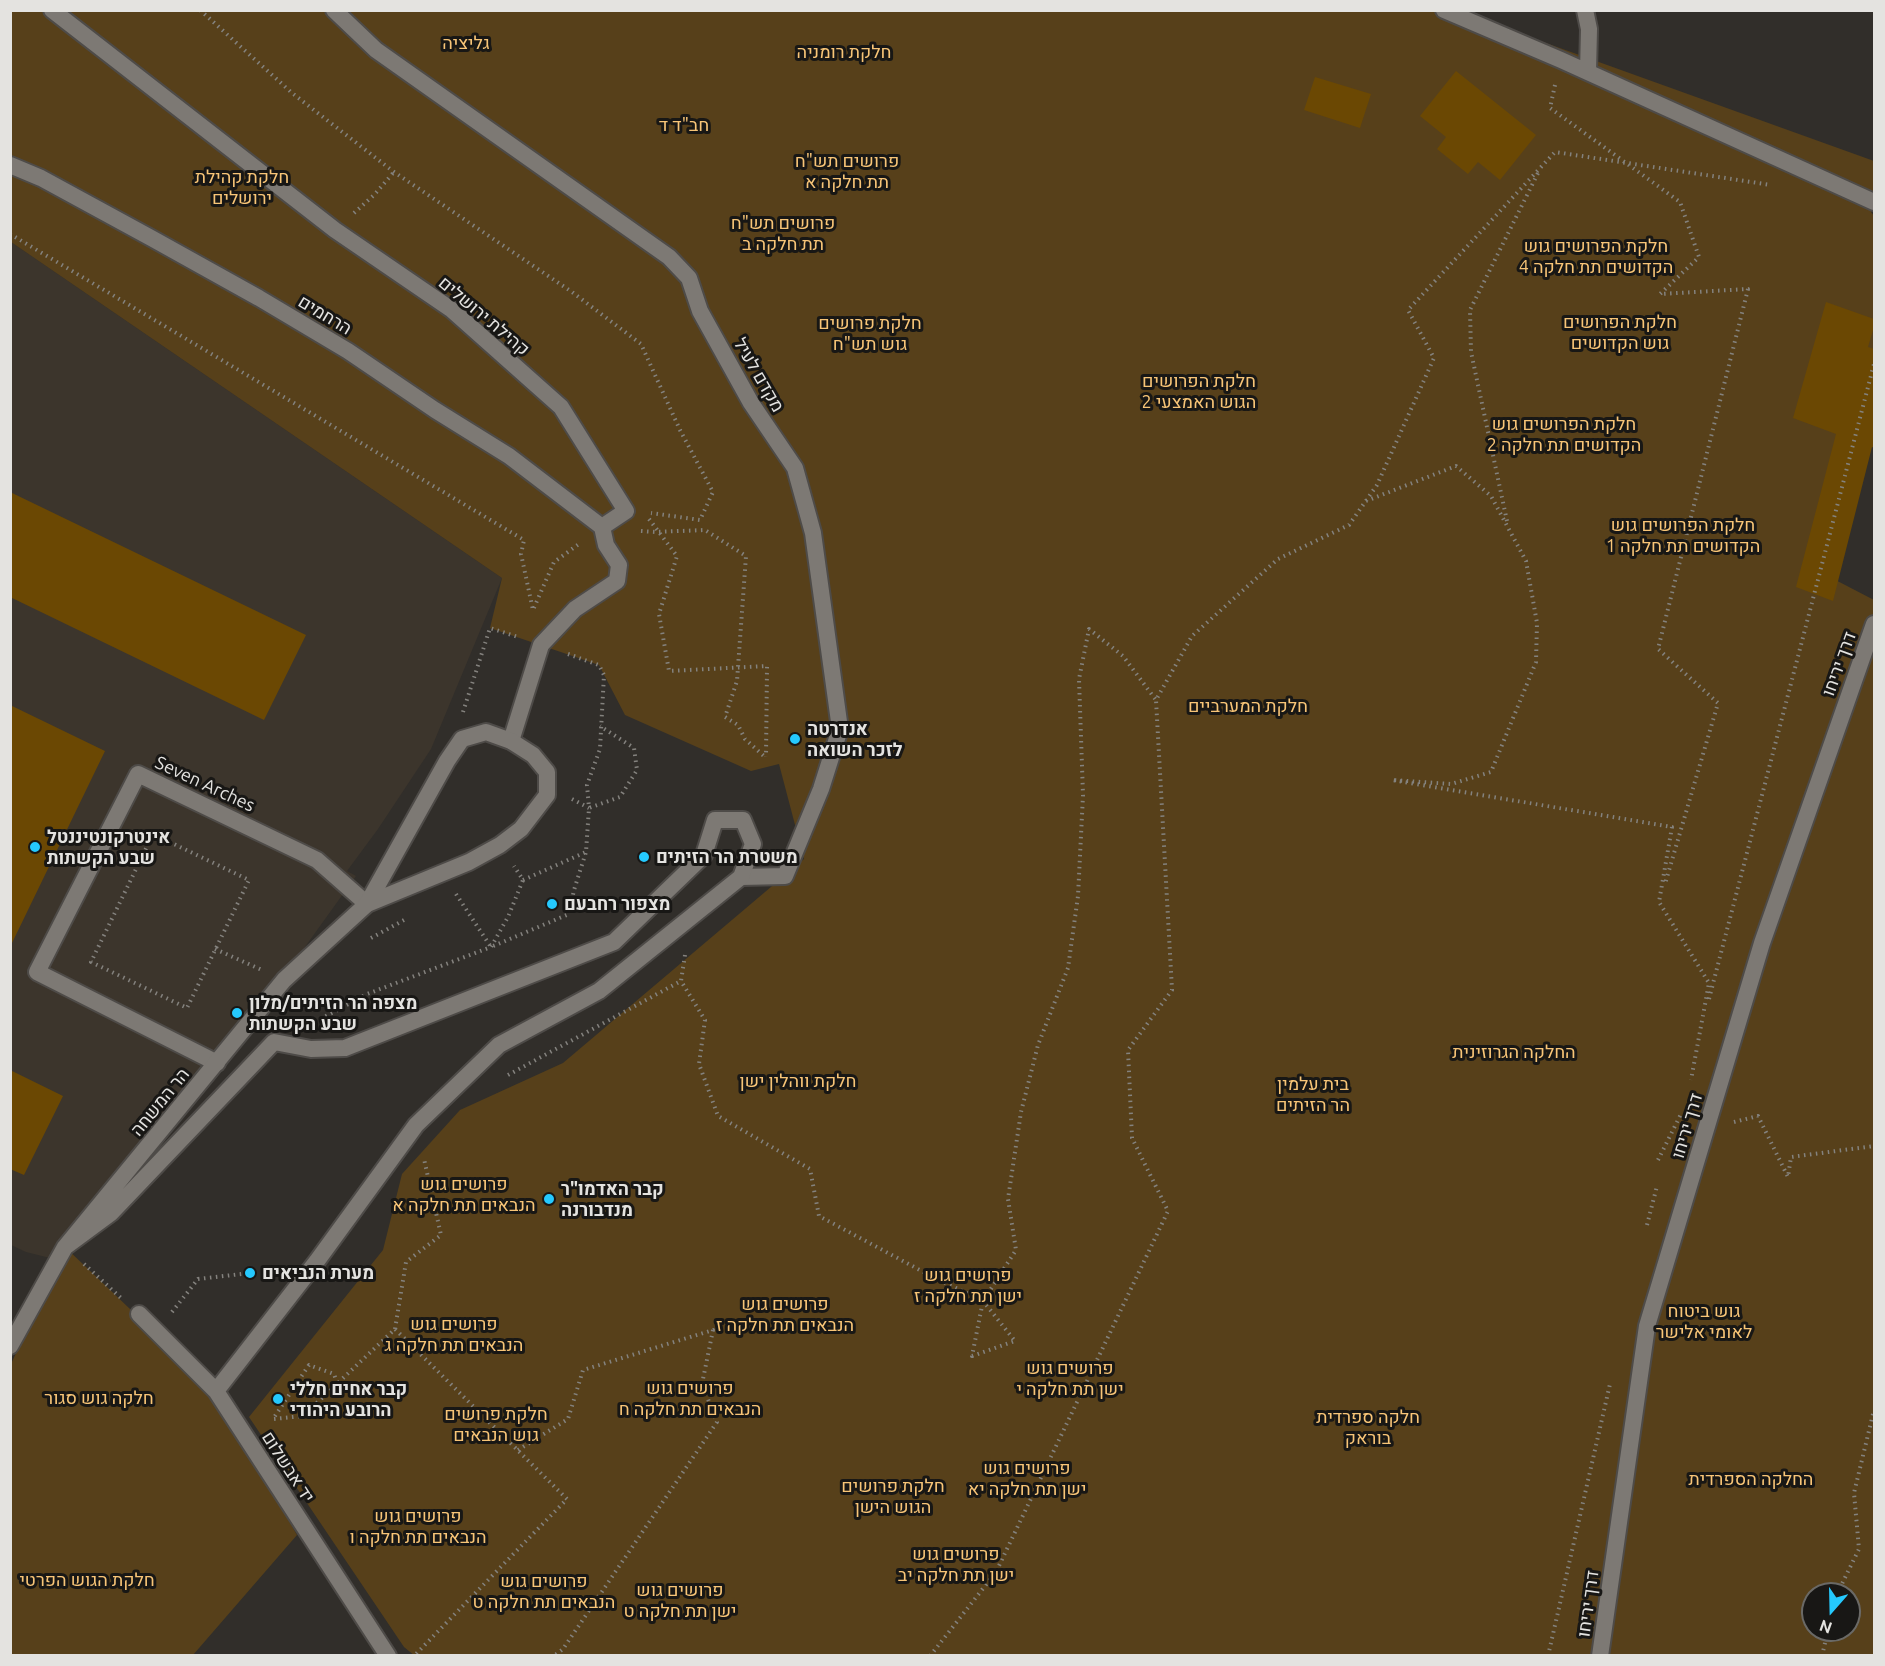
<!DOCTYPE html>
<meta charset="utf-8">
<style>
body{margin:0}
#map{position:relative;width:1885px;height:1666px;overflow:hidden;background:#312e2a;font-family:Ubuntu,sans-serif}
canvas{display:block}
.frame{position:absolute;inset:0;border:12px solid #e4e3e0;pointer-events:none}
.north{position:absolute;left:1801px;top:1582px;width:60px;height:60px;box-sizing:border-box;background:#181715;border:2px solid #6a6966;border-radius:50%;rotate:200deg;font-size:16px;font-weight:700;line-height:24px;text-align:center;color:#e4e3e0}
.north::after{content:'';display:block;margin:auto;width:21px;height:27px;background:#25c9fe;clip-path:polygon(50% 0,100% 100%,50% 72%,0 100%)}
</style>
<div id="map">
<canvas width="1885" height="1666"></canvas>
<div class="frame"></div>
<div class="north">N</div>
</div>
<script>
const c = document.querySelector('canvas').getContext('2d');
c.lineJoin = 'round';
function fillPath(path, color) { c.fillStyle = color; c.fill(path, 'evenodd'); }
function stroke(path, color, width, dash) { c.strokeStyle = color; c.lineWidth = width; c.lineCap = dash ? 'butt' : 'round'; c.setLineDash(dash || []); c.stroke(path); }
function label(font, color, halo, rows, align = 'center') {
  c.font = font + ' Ubuntu,Heebo,sans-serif'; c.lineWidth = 6; c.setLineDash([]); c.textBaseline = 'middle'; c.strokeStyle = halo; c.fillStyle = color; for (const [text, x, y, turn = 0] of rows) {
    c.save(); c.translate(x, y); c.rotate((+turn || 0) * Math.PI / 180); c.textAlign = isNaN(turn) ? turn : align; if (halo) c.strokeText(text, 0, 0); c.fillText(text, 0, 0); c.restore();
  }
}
fillPath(new Path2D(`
 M 11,242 L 502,578 L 431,749 L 378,829 L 347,871 L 356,876 L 297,958 L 50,1258 L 26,1252 L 11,1245 Z`), '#3c352c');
fillPath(new Path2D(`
 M 11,10 L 1457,11 L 1874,161 L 1874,196 L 1871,212 L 1874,216 L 1874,385 L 1848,465 L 1822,573 L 1874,600 L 1874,1655 L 415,1656 L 404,1647 L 249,1417 L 383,1250 L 402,1174 L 460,1110 L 563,1063 L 804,859 L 779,764 L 751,771 L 625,715 L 599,665 L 490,628 L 502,578 L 11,242 ZM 1813,1594 L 1849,1594 L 1849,1630 L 1813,1630 Z
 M 65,1247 L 216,1391 L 297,1535 L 193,1655 L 11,1656 L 11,1364 Z`), '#57401a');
fillPath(new Path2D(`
 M 1456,71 L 1536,135 L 1500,180 L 1478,162 L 1468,174 L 1437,149 L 1446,137 L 1420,116 Z
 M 1315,77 L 1371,94 L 1360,128 L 1304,110 Z
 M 1826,302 L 1874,319 L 1874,327 L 1868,347 L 1874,349 L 1874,448 L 1872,447 L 1833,601 L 1796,587 L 1836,434 L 1793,418 Z
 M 10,492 L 306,635 L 264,720 L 10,597 Z
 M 10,705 L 105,751 L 12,943 L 10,942 Z
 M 10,1070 L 63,1096 L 24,1175 L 10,1169 Z`), '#6b4803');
const service = new Path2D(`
 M 52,10 L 335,230 L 452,310 L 561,407 L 626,511 L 602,527 L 606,545 L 619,565 L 617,581 L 575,609 L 541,645 L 511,741
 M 334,10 L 376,50 L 669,257 L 689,278 L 700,311 L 751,403 L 795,468 L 813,533 L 840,729 L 821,789 L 785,876 L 741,877
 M 1444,10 L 1561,60 L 1874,202
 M 1585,10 L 1589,29 L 1588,72
 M 10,165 L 41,178 L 153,239 L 259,298 L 348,351 L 435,410 L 509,456 L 602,527
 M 217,1063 L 37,972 L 138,774 L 317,860 L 367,904`);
const minor = new Path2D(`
 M 65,1247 L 111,1213 L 274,1042 L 311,1049 L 345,1048 L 614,942 L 704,855 L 715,820 L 743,820 L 753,844 L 741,877 L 599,991 L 499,1045 L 416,1125 L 317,1261 L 216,1391
 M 139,1314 L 216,1391 L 388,1656
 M 10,1346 L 65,1247 L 284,980 L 367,904 L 447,761 L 462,739 L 486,732 L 511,741 L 533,755 L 547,772 L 547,795 L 521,829 L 500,845 L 469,862 L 367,904`);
const secondary = new Path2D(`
 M 1600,1656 L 1647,1326 L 1762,943 L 1874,624`);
stroke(service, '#4e4b48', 20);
stroke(minor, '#4e4b48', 20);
stroke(secondary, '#4e4b48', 20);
stroke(new Path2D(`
 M 200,10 L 292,93 L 394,172 L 572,292 L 641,344 L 680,430 L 713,492 L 700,520 L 651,513
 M 1555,85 L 1550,108 L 1680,202 L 1699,257 L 1660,294 L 1748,289 L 1658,649 L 1718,703 L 1665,884
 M 354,213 L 374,195 L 394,172
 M 10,234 L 524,540 L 521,554 L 533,610 L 554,562 L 579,544
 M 1366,501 L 1456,466 L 1491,496 L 1526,561 L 1537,623 L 1536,662 L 1491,772 L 1451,784 L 1392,780 L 1672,827 L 1659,902 L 1709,983 L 1691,1080
 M 649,519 L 677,556 L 659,614 L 669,671 L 767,666 L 766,757
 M 1507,521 L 1471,352 L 1470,310 L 1538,173
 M 641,531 L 655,532 L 705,530 L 746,556 L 737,681 L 725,717 L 738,725 L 745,739 L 766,758
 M 568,654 L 599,665 L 604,675 L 600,749 L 587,785 L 589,808
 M 463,712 L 490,628 L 518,637
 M 572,799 L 589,808
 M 153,834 L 249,880 L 187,1008 L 91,962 Z
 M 523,880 L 586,852 L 589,808 L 620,797 L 637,770 L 634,748 L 600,726
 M 456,894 L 491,947 L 569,914 L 574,890 L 586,852
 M 371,938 L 406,919
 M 215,949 L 262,970
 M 685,955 L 681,981 L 705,1020 L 699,1064 L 718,1116 L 810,1169 L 819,1216 L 931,1276 L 983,1301 L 1015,1341 L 972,1356 L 983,1301 L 1016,1250 L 1008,1199 L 1021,1112 L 1038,1045 L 1068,968 L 1078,896 L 1083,795 L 1079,679 L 1089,629 L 1123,656 L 1156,700 L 1192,636 L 1278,559 L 1349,525 L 1377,485 L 1434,358 L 1408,310 L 1555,152 L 1771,185
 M 1709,999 L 1874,364
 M 315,1022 L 367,994 L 491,947 L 508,917 L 523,880 L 514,866
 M 508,1075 L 681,981
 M 1734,1122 L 1758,1116 L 1788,1177 L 1791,1157 L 1874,1146
 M 1658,1160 L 1682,1112
 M 1647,1225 L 1657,1186
 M 84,1264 L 121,1298
 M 172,1312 L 198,1279 L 250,1273
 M 395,1329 L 406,1262 L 441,1235 L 424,1159
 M 337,1383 L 334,1374 L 309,1365 L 273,1419 L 303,1416 L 395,1329 L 567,1499 L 414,1656
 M 518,1450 L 568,1419 L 583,1370 L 713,1330 L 702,1384 L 717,1422 L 563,1649 L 554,1656
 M 1837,1594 L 1859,1549 L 1854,1493 L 1874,1410
 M 930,1656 L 996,1572 L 1168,1211 L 1132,1138 L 1128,1050 L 1172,990 L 1156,700
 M 1548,1656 L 1610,1384
 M 1822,1656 L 1828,1630`), '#84827e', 4, [1.5, 4.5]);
stroke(service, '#7d7974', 16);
stroke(minor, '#7d7974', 16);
stroke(secondary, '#7d7974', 16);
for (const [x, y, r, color] of [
 [795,739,6,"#25c9fe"],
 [35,847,6,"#25c9fe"],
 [644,857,6,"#25c9fe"],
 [552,904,6,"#25c9fe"],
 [237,1013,6,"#25c9fe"],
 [549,1199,6,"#25c9fe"],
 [250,1273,6,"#25c9fe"],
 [278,1399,6,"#25c9fe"]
]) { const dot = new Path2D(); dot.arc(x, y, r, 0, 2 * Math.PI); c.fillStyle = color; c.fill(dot); stroke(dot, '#181715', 2); }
label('18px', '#f8c577', '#181715', [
 ["גליציה",466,43],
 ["חלקת רומניה",844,52],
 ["חב\"ד ד",684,125],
 ["פרושים תש\"ח",847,161],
 ["תת חלקה א",847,182],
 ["חלקת קהילת",242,177],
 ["ירושלים",242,198],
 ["פרושים תש\"ח",783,223],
 ["תת חלקה ב",783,244],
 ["חלקת הפרושים גוש",1596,246],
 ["הקדושים תת חלקה 4",1596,267],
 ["חלקת הפרושים",1620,322],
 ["גוש הקדושים",1620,343],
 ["חלקת פרושים",870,323],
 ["גוש תש\"ח",870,344],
 ["חלקת הפרושים",1199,381],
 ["הגוש האמצעי 2",1199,402],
 ["חלקת הפרושים גוש",1564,424],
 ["הקדושים תת חלקה 2",1564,445],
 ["חלקת הפרושים גוש",1683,525],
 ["הקדושים תת חלקה 1",1683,546],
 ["חלקת המערביים",1248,706],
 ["החלקה הגרוזינית",1514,1052],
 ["חלקת ווהלין ישן",798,1081],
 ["בית עלמין",1313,1084],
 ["הר הזיתים",1313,1105],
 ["פרושים גוש",464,1184],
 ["הנבאים תת חלקה א",464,1205],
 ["פרושים גוש",968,1275],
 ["ישן תת חלקה ז",968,1296],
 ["פרושים גוש",785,1304],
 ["הנבאים תת חלקה ז",785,1325],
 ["גוש ביטוח",1704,1311],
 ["לאומי אלישר",1704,1332],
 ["פרושים גוש",454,1324],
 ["הנבאים תת חלקה ג",454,1345],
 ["פרושים גוש",1070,1368],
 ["ישן תת חלקה י",1070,1389],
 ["פרושים גוש",690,1388],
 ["הנבאים תת חלקה ח",690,1409],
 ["חלקה גוש סגור",99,1398],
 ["חלקת פרושים",496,1414],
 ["גוש הנבאים",496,1435],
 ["חלקה ספרדית",1368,1417],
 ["בוראק",1368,1438],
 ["פרושים גוש",1027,1468],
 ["ישן תת חלקה יא",1027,1489],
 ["החלקה הספרדית",1751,1479],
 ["חלקת פרושים",893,1486],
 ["הגוש הישן",893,1507],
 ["פרושים גוש",418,1516],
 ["הנבאים תת חלקה ו",418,1537],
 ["פרושים גוש",956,1554],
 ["ישן תת חלקה יב",956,1575],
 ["חלקת הגוש הפרטי",87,1580],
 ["פרושים גוש",544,1581],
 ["הנבאים תת חלקה ט",544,1602],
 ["פרושים גוש",680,1590],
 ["ישן תת חלקה ט",680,1611]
]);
label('18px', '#e4e3e0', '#181715', [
 ["הרחמים",325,315,31],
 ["קהילת ירושלים",484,316,40],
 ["מקדם לעיל",759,375,60],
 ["דרך יריחו",1839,664,-70],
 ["Seven Arches",205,784,25],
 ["הר המשחה",160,1102,-51],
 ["דרך יריחו",1687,1126,-73],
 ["יד אבשלום",288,1467,57],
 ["דרך יריחו",1588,1604,-82]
]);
label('bold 18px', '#e4e3e0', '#181715', [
 ["אנדרטה",807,729],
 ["לזכר השואה",807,750],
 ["אינטרקונטיננטל",47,837],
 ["שבע הקשתות",47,858],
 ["משטרת הר הזיתים",656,857],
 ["מצפור רחבעם",564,904],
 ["מצפה הר הזיתים/מלון",249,1003],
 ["שבע הקשתות",249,1024],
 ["קבר האדמו\"ר",561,1189],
 ["מנדבורנה",561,1210],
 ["מערת הנביאים",262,1273],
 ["קבר אחים חללי",290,1389],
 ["הרובע היהודי",290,1410]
], 'left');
</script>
